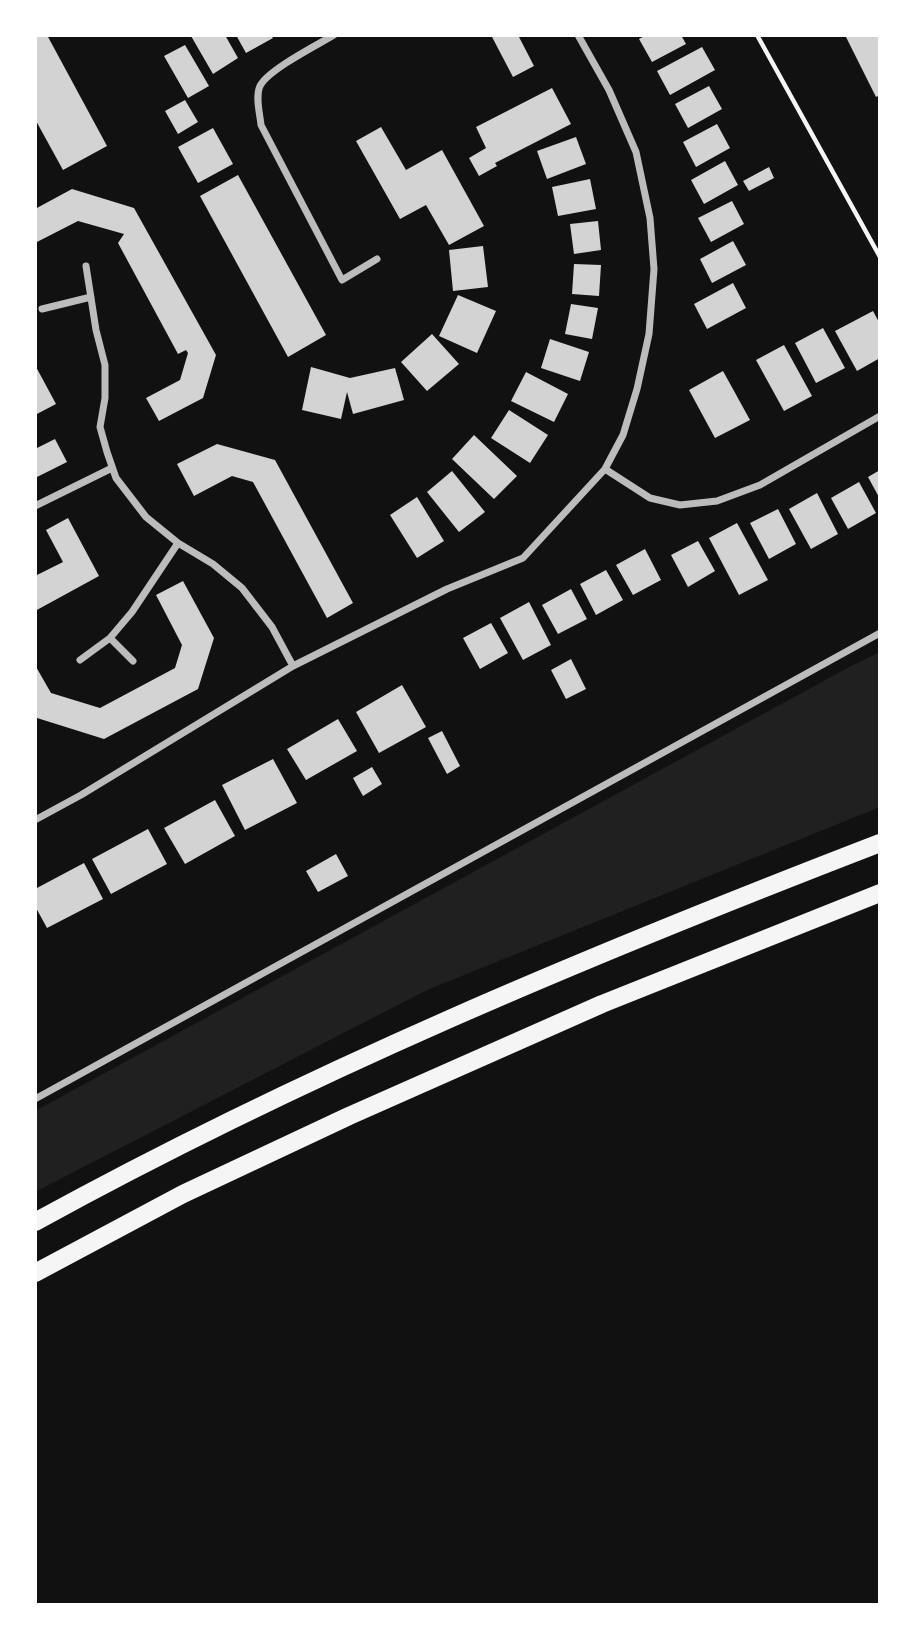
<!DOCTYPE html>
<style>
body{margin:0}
#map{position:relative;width:915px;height:1640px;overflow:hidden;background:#111;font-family:Roboto,sans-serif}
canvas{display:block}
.frame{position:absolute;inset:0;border:37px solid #fff;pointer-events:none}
</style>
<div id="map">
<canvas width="915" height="1640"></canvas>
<div class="frame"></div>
</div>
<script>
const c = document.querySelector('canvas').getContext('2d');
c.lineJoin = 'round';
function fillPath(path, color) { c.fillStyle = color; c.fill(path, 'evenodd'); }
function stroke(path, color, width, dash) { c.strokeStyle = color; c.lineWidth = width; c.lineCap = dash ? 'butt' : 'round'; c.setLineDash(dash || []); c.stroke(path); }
fillPath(new Path2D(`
 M 880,652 L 880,807 L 427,990 L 35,1192 L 35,1111 L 851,666 Z`), '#202020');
fillPath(new Path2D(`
 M 35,35 L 47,35 L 107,146 L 63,170 L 35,119 Z
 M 193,35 L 225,35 L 238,58 L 213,74 L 191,36 Z
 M 236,35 L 271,35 L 273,38 L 246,53 Z
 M 491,35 L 518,35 L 534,66 L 513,77 Z
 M 646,35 L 681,35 L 686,44 L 652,62 L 639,39 Z
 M 845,35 L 880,35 L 880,95 L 876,97 Z
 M 185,45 L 209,86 L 188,98 L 164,56 Z
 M 702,47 L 715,70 L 670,95 L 657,71 Z
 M 709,86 L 722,109 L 688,128 L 675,104 Z
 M 552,88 L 571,124 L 495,163 L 497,166 L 479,176 L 469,158 L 486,148 L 476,127 Z
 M 185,100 L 198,122 L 178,134 L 165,111 Z
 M 717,124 L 730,148 L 696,167 L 683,142 Z
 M 381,127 L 406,170 L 442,150 L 484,226 L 449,245 L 426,205 L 400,219 L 356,141 Z
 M 213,128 L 233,164 L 198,183 L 178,147 Z
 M 576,137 L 586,164 L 547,179 L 537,151 Z
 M 725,161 L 738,185 L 704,204 L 691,180 Z
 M 769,167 L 774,178 L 749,191 L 743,181 Z
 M 238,175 L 326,335 L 288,357 L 200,196 Z
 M 590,179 L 596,209 L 558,216 L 552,187 Z
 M 72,189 L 134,208 L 216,355 L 203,398 L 159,421 L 146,398 L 180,380 L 188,353 L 186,350 L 178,354 L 118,243 L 124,234 L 78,221 L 35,243 L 35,209 Z
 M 732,201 L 744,224 L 711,242 L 698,218 Z
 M 598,221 L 601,250 L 574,254 L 570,224 Z
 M 733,241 L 746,265 L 712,283 L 700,259 Z
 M 483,246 L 488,287 L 453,291 L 449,250 Z
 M 574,264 L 601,265 L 599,296 L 572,294 Z
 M 733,283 L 746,308 L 707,329 L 694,304 Z
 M 458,295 L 496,311 L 477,353 L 439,336 Z
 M 571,304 L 598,308 L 592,339 L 565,334 Z
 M 873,311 L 880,324 L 880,358 L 857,371 L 835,331 Z
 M 823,328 L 845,368 L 816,383 L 795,343 Z
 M 432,334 L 459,364 L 427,391 L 401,362 Z
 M 550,339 L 589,352 L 580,381 L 541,368 Z
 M 784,345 L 812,396 L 784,411 L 756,360 Z
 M 35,365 L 56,404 L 35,415 Z
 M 311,367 L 350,378 L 395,368 L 404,400 L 353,414 L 347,392 L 341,419 L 302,410 Z
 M 723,371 L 750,420 L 715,438 L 689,390 Z
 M 526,372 L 568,394 L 554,422 L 511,401 Z
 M 509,410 L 548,435 L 530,463 L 491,438 Z
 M 474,435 L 517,476 L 494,499 L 452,459 Z
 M 55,439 L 67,462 L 35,478 L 35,449 Z
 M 217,444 L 275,460 L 353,603 L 327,618 L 253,482 L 232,476 L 194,496 L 177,464 Z
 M 880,470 L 880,499 L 868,477 Z
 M 452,471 L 485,512 L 459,532 L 427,492 Z
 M 859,482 L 876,513 L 848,529 L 831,498 Z
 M 817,493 L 838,534 L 811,549 L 789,509 Z
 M 417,497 L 444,541 L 417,558 L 390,515 Z
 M 778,509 L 796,544 L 769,559 L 750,523 Z
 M 68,518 L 99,576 L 35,611 L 35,576 L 63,562 L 46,530 Z
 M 737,523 L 768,580 L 739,595 L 709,538 Z
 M 698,541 L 715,571 L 688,587 L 671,555 Z
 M 645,549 L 661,580 L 633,595 L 616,565 Z
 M 606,570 L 623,600 L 596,615 L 580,584 Z
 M 183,581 L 214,638 L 198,689 L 104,739 L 37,718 L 35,714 L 35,665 L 51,693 L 100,708 L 175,668 L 182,645 L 156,595 Z
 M 571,589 L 587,619 L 558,634 L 542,605 Z
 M 529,602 L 551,645 L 523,660 L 500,618 Z
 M 491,623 L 508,653 L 480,669 L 463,638 Z
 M 571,659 L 586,689 L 566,699 L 551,670 Z
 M 402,685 L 426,727 L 379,753 L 356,712 Z
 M 338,719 L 357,751 L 306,780 L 287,749 Z
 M 442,731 L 460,766 L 447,774 L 428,738 Z
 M 273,759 L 297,803 L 245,830 L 222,785 Z
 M 372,767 L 382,784 L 363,796 L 353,778 Z
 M 215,800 L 235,836 L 185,864 L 164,828 Z
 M 148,829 L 167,864 L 111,894 L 92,859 Z
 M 336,854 L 348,876 L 318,892 L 306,871 Z
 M 84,863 L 103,899 L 47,928 L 35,906 L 35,889 Z`), '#d3d3d3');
stroke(new Path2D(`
 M 757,35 L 880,257`), '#f5f5f5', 4.5);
stroke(new Path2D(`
 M 334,35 C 317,45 268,70 260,86 C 255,97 260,114 261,125 L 342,280 L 377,259
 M 86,266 L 96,330 L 105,365 L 105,398 L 100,427 L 107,452 L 116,478 L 146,517 L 178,543 L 213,564 L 242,588 L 272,627 L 293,666
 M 42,309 L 91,297
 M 605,469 L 650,498 L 680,505 L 717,501 L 760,485 L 880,416
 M 35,506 L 112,468
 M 110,638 L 133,661
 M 80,660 L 110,638 L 132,612 L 178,543
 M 35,820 L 81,795 L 293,666 L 447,589 L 523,558 L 605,469 L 623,435 L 637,389 L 649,334 L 654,269 L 650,218 L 636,152 L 609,90 L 578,35
 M 35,1099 L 880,633`), '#bcbcbc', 7);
stroke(new Path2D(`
 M 35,1222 C 306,1073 592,954 880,843
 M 35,1273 L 183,1194 L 349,1116 L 602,1004 L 880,893`), '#f5f5f5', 18);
</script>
